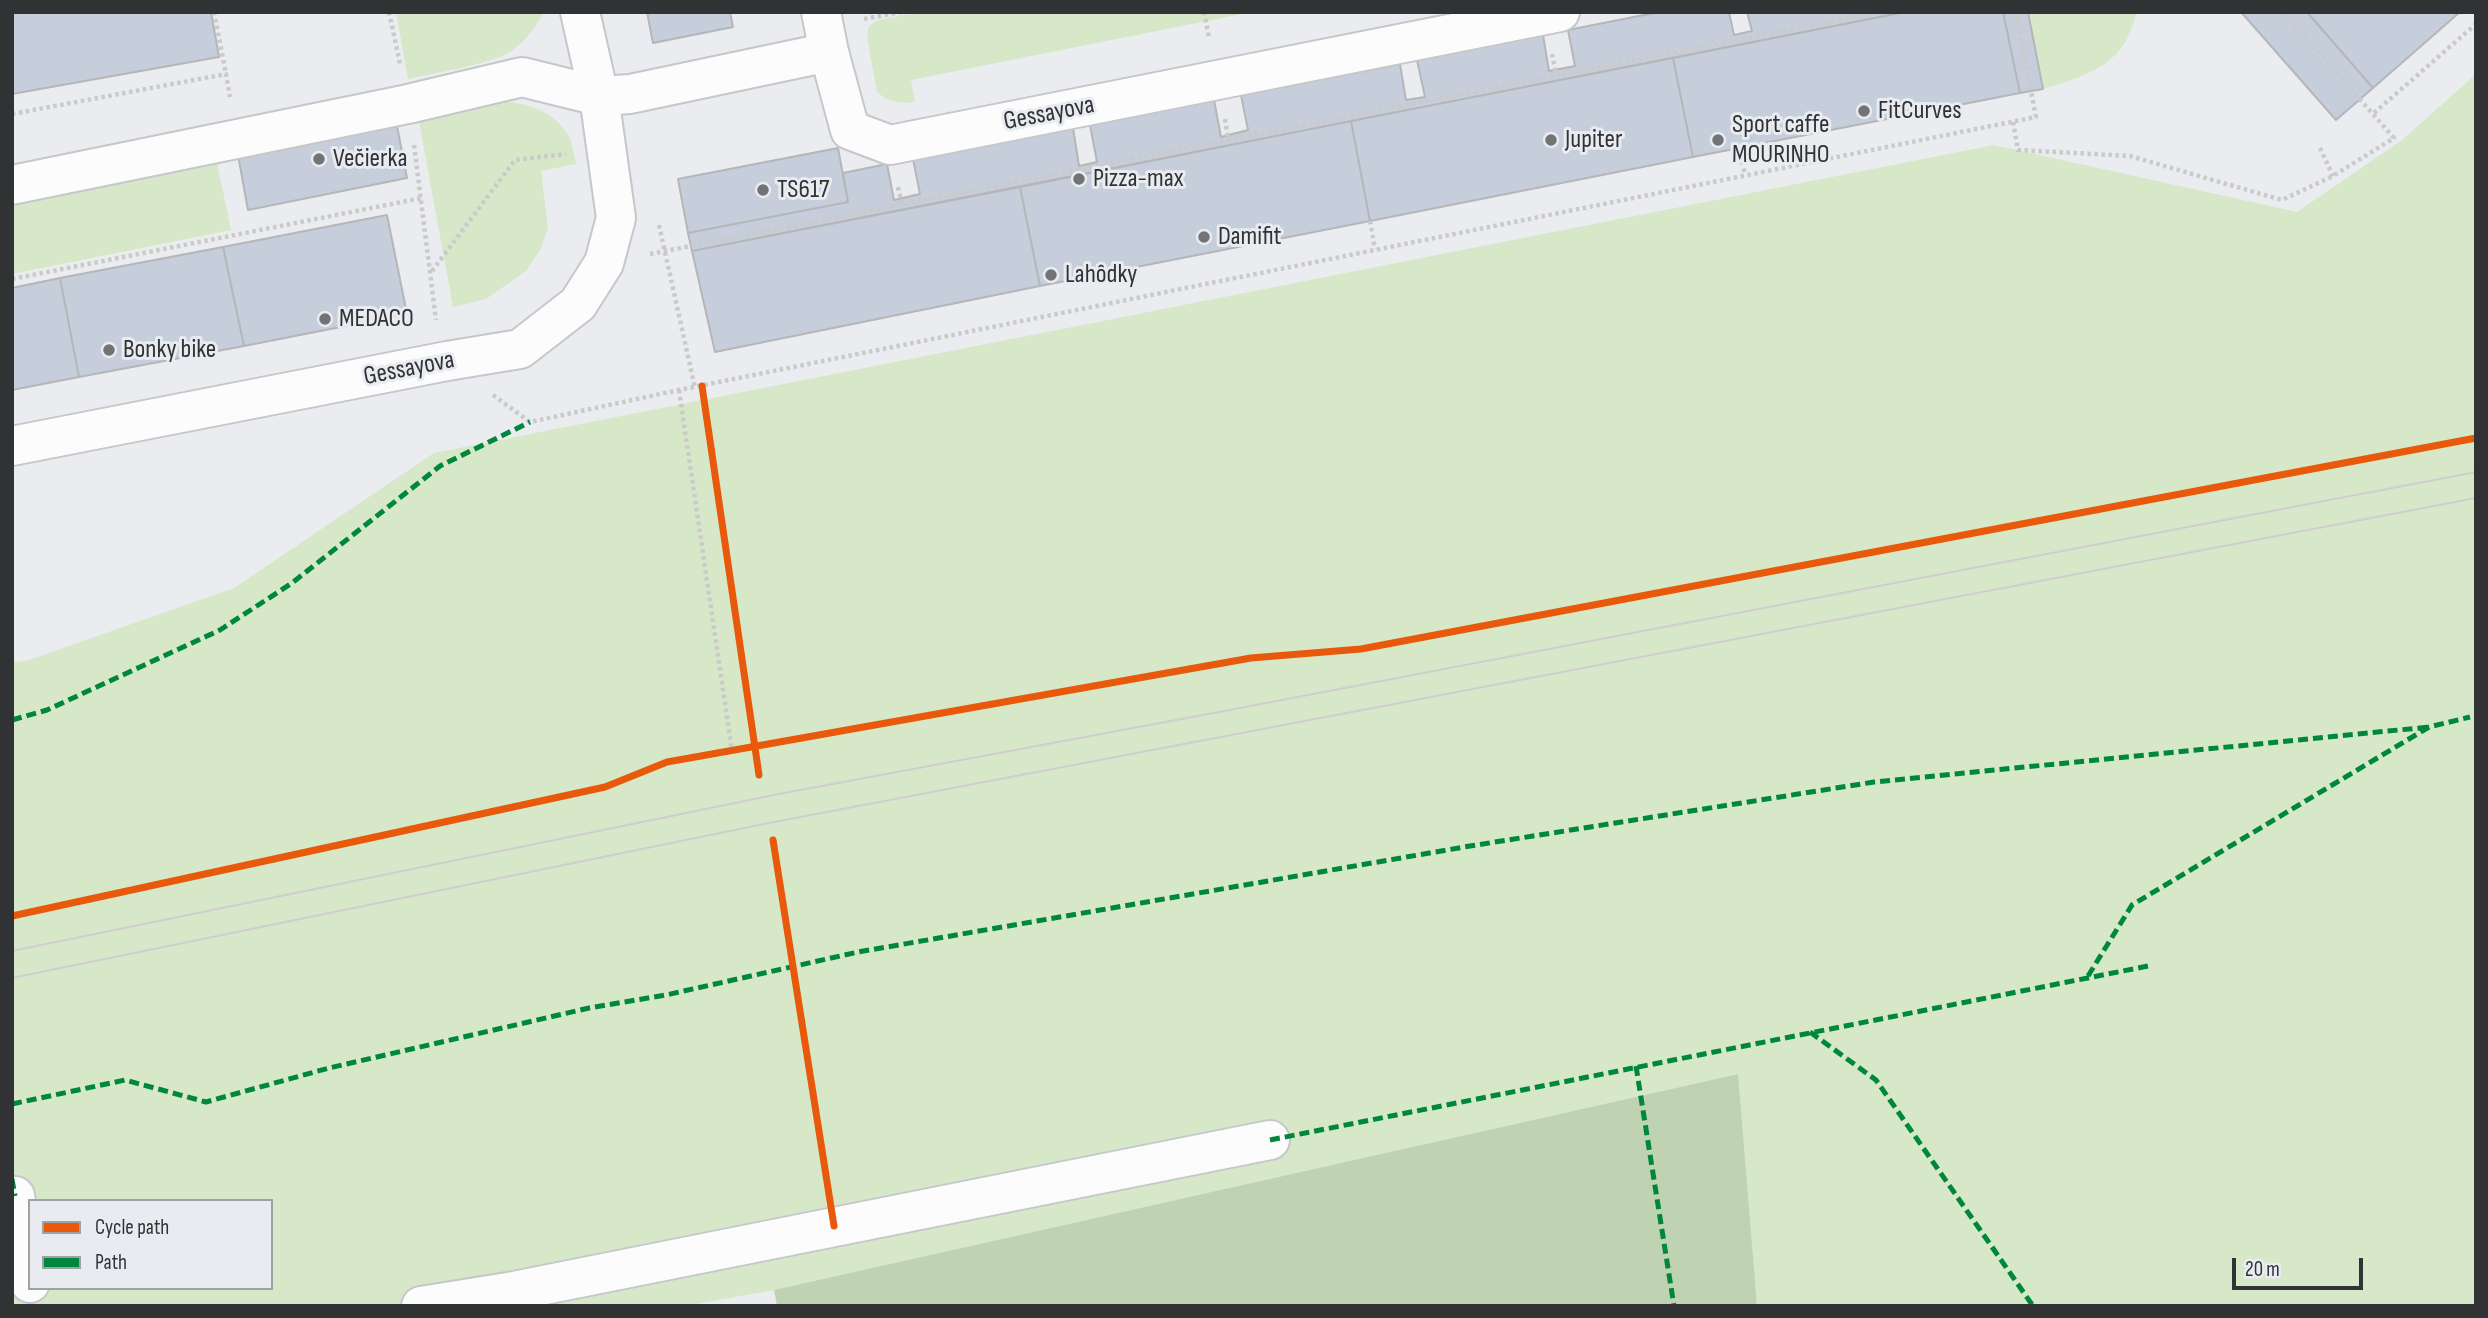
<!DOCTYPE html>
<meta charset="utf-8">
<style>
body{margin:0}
#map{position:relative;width:2488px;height:1318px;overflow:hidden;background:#eaecef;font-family:"Sofia Sans Condensed",sans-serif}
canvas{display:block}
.frame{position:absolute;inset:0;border:14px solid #313234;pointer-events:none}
.legend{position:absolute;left:28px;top:1199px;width:245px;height:91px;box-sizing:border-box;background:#e8ecf1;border:2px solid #9fa2a5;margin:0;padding:9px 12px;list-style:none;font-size:21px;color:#313234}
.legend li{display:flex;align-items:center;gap:14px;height:35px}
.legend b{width:35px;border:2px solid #9fa2a5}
.scale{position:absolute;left:2232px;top:1258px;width:131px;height:32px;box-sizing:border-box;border:4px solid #313234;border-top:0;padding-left:9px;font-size:21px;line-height:24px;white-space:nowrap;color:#313234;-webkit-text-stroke:5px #e8ecf1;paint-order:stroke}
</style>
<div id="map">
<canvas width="2488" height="1318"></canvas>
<div class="frame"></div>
<ul class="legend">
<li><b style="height:9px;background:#e8590c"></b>Cycle path</li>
<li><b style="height:9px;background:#00873e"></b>Path</li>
</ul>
<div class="scale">20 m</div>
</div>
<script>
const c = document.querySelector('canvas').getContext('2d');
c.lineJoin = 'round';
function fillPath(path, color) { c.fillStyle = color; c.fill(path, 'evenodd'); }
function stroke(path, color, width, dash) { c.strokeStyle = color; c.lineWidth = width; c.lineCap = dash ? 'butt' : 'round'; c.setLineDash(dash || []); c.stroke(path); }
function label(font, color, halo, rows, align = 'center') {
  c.font = font + ' "Sofia Sans Condensed",sans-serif'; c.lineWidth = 6; c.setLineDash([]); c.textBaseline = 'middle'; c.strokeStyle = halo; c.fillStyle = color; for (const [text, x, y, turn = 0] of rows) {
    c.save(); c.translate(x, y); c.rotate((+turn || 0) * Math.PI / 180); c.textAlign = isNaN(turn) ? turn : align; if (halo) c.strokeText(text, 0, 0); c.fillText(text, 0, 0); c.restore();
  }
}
fillPath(new Path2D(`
 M 396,12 L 544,12 C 535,28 524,44 508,53 C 486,65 434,73 408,79 Z
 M 919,12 L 1252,12 L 911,80 L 915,102 C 899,104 889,102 877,92 L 867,37 L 869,26 L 878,20 Z
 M 2028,12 L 2136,12 C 2136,20 2132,26 2129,34 C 2115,69 2075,79 2043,89 Z
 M 2476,74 L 2476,1306 L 1757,1306 L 1737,1074 L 774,1290 L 684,1306 L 12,1306 L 12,663 L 29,660 L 234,588 L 434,453 L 1994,145 L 2297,212 L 2402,140 ZM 30,1201 L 271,1201 L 271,1288 L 30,1288 Z
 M 498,101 C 525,102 556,111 569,137 C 573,145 574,155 576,164 L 541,171 L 548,228 L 540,250 L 526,271 L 486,299 L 453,307 L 418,116 Z
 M 216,158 L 231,230 L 12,274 L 12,199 Z`), '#d6e8c8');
fillPath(new Path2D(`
 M 1738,1074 L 1757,1306 L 777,1306 L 774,1290 Z`), '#bfd2b1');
const building = new Path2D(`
 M 12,12 L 211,12 L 219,57 L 12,94 Z
 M 647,12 L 730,12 L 733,27 L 653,43 Z
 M 1659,12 L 1729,12 L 1734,35 L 1752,31 L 1747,12 L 1905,12 L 692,251 L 688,233 L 848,202 L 843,173 L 887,164 L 894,200 L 920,194 L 913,159 L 1073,128 L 1079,166 L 1097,162 L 1090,125 L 1214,100 L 1221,137 L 1248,130 L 1241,95 L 1400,64 L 1406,100 L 1425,97 L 1417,60 L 1543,35 L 1549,71 L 1575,66 L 1568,30 Z
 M 1905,12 L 2003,12 L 2020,93 L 1693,157 L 1673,58 Z
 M 2003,12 L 2028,12 L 2043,89 L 2020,93 Z
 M 2241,12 L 2307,12 L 2373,88 L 2336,120 Z
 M 2307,12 L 2460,12 L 2373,88 Z
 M 1673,58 L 1693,157 L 1370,221 L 1351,121 Z
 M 1351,121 L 1370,221 L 1040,286 L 1020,187 Z
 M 397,126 L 407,178 L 248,210 L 238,155 Z
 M 838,148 L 848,202 L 688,233 L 678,179 Z
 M 1020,187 L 1040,286 L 715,352 L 692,251 Z
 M 387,215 L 407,314 L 244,346 L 223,247 Z
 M 223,247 L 244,346 L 79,377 L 60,278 Z
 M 60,278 L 79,377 L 12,390 L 12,288 Z`);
fillPath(building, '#c5ceda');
stroke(building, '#b5b6b9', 2);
const minor = new Path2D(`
 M 821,12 L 829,52
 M 12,185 L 408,104 L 522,77 L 599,96 L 630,94 L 829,52 L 850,130 L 890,145 L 1560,12
 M 12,446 L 447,361 L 520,349 L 578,304 L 604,263 L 616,218 L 599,96 L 580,12
 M 12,1196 L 15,1196 L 30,1283
 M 421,1306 L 514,1291 L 1270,1140`);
stroke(minor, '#c6c7ca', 42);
stroke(new Path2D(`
 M 214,12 L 226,74
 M 389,12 L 400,64
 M 1204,12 L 1209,38
 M 864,19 L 901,12
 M 1552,54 L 1556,74
 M 2374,113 L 2476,24
 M 12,114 L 226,74 L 230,97
 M 1225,119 L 1228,139
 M 2013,122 L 2018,150 L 2130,156 L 2282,200 L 2333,176 L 2394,138 L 2283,12
 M 414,145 L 436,320
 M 1739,148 L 1745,175
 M 2320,148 L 2333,176
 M 898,187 L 902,204
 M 1370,221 L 1375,249
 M 659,225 L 695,388
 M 650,254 L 1878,12
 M 432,271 L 515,160 L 566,154
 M 12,279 L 422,198
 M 679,390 L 732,751
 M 493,395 L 530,422 L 679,390 L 2036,117 L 2016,12`), '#cacacb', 4.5, [3.5, 3.5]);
stroke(minor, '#fcfcfd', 38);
stroke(new Path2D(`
 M 12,951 L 779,794 L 1219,712 L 2476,472
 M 12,978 L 769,823 L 2476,498`), '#cececf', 2);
stroke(new Path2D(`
 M 12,720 L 47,710 L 220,630 L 292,583 L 440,466 L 530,422
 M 2088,976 L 2132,905 L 2429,727 L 2470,717
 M 1810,1032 L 1876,1080 L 2033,1306
 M 1636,1066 L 1674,1306
 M 12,1104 L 125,1080 L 206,1102 L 329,1068 L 589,1008 L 666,995 L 858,952 L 1470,846 L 1874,782 L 2429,727
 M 1270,1140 L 2148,966
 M 12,1179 L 15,1196`), '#00873e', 5, [10, 5]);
stroke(new Path2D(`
 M 702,386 L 759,775
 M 773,840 L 834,1226
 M 12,916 L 605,787 L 667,762 L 1251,658 L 1361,649 L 2476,438`), '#e8590c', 7);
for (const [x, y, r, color] of [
 [1864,111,7,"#727375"],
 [1551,140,7,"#727375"],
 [1718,140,7,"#727375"],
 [319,159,7,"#727375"],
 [1079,179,7,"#727375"],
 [763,190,7,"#727375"],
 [1204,237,7,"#727375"],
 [1051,275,7,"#727375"],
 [325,319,7,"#727375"],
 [109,350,7,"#727375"]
]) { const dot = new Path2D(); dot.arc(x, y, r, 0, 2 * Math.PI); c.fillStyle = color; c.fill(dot); stroke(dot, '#e8ecf1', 2.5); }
label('26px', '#313234', '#e8ecf1', [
 ["FitCurves",1878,111],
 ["Sport caffe",1732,125],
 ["MOURINHO",1732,155],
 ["Jupiter",1565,140],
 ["Večierka",333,159],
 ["Pizza-max",1093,179],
 ["TS617",777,190],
 ["Damifit",1218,237],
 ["Lahôdky",1065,275],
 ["MEDACO",339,319],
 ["Bonky bike",123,350]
], 'left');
label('26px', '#313234', '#e8ecf1', [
 ["Gessayova",1049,114,-11],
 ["Gessayova",409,369,-11]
]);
</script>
